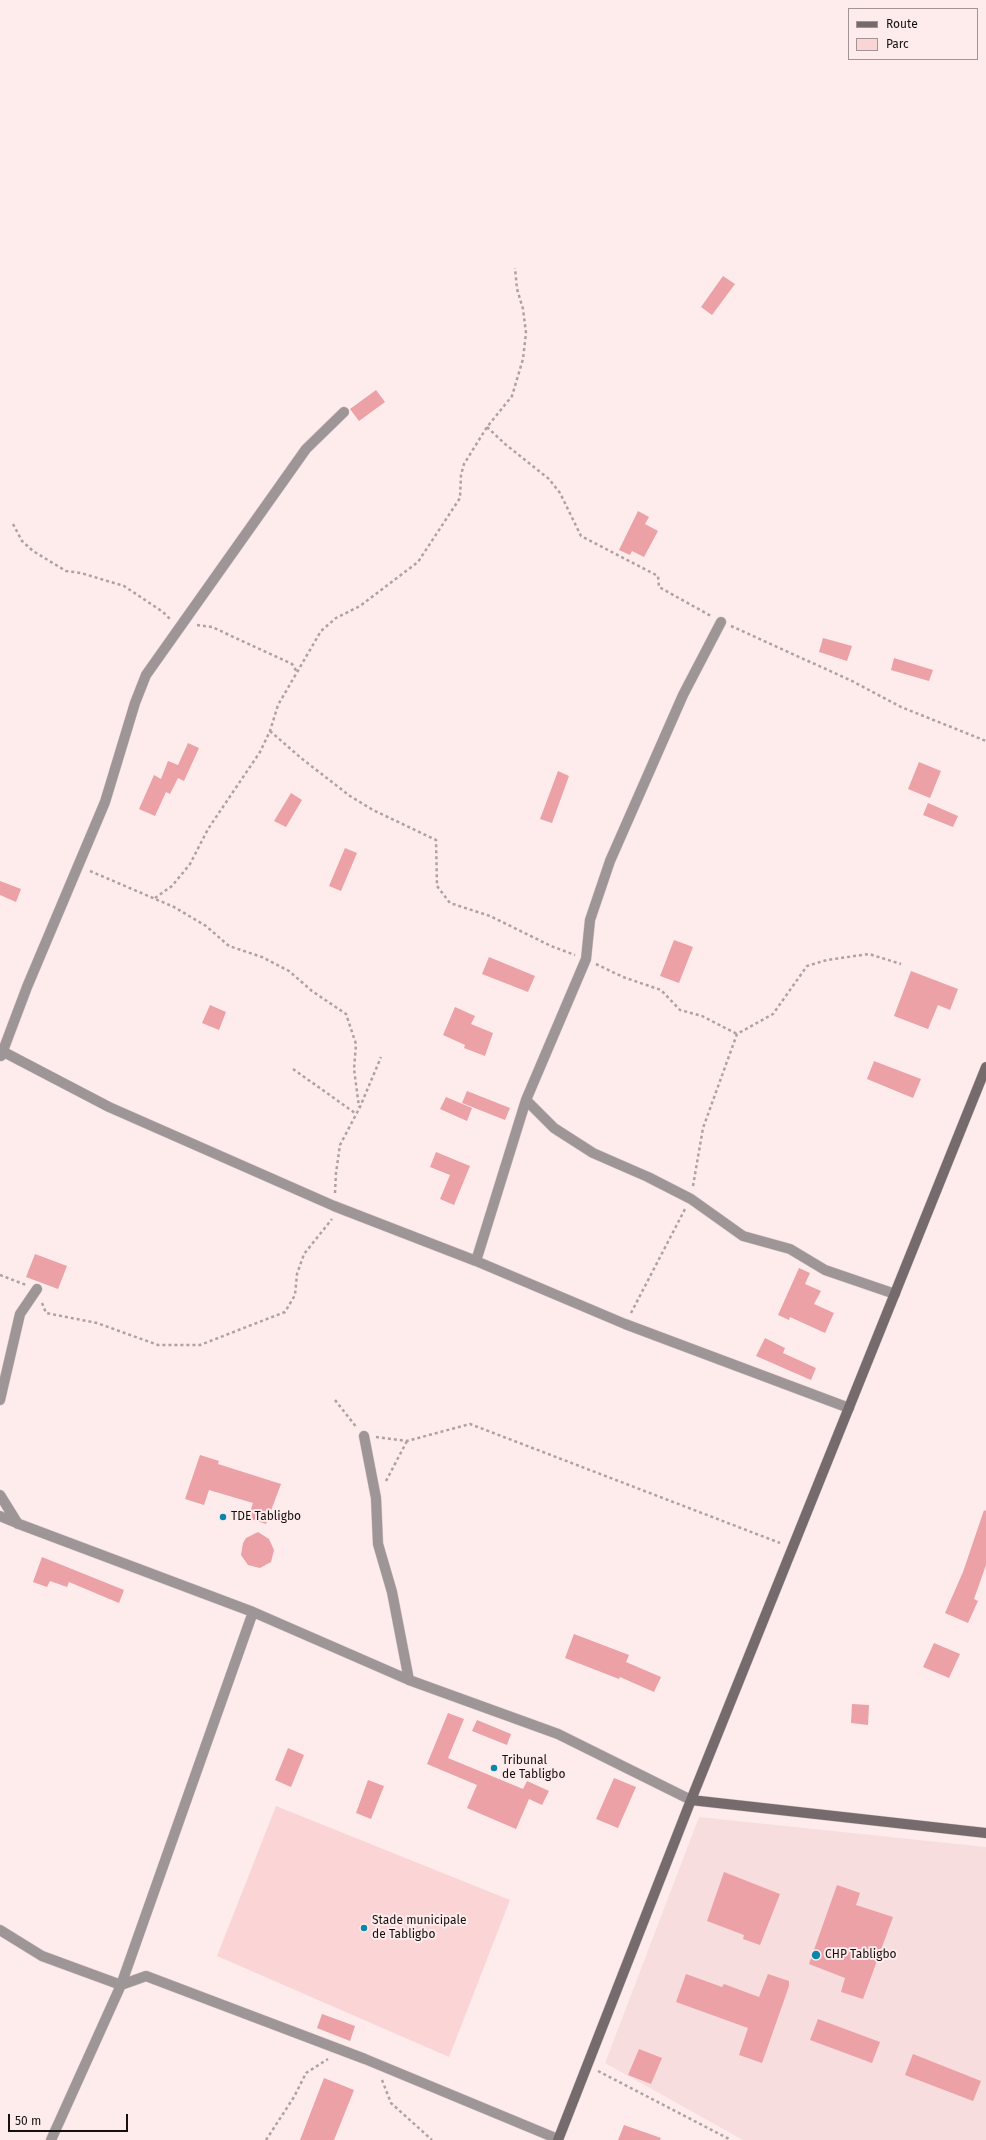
<!DOCTYPE html>
<style>
body{margin:0}
#map{position:relative;width:986px;height:2140px;overflow:hidden;background:#feeced;font-family:"Fira Sans",sans-serif}
canvas{display:block}
.legend{position:absolute;left:848px;top:8px;width:130px;height:52px;box-sizing:border-box;background:#feeced;border:1px solid #a19495;margin:0;padding:5px 7px;list-style:none;font-size:12px;color:#161010}
.legend li{display:flex;align-items:center;gap:8px;height:20px}
.legend b{width:20px;border:1px solid #a19495}
.scale{position:absolute;left:8px;top:2114px;width:120px;height:18px;box-sizing:border-box;border:2px solid #161010;border-top:0;padding-left:5px;font-size:12px;line-height:14px;white-space:nowrap;color:#161010;-webkit-text-stroke:3px #feeced;paint-order:stroke}
</style>
<div id="map">
<canvas width="986" height="2140"></canvas>
<ul class="legend">
<li><b style="height:5px;background:#766b6c"></b>Route</li>
<li><b style="height:11px;background:#fbd4d6"></b>Parc</li>
</ul>
<div class="scale">50 m</div>
</div>
<script>
const c = document.querySelector('canvas').getContext('2d');
c.lineJoin = 'round';
function fillPath(path, color) { c.fillStyle = color; c.fill(path, 'evenodd'); }
function stroke(path, color, width, dash) { c.strokeStyle = color; c.lineWidth = width; c.lineCap = dash ? 'butt' : 'round'; c.setLineDash(dash || []); c.stroke(path); }
function label(font, color, halo, rows, align = 'center') {
  c.font = font + ' "Fira Sans",sans-serif'; c.lineWidth = 4; c.setLineDash([]); c.textBaseline = 'middle'; c.strokeStyle = halo; c.fillStyle = color; for (const [text, x, y, turn = 0] of rows) {
    c.save(); c.translate(x, y); c.rotate((+turn || 0) * Math.PI / 180); c.textAlign = isNaN(turn) ? turn : align; if (halo) c.strokeText(text, 0, 0); c.fillText(text, 0, 0); c.restore();
  }
}
fillPath(new Path2D(`
 M 699,1817 L 986,1847 L 986,2140 L 743,2140 L 605,2063 Z`), '#f8ddde');
fillPath(new Path2D(`
 M 276,1806 L 510,1900 L 449,2057 L 217,1956 Z`), '#fbd4d6');
fillPath(new Path2D(`
 M 723,276 L 735,284 L 712,315 L 701,307 Z
 M 376,390 L 385,402 L 359,421 L 350,409 Z
 M 638,511 L 649,517 L 645,524 L 658,531 L 644,557 L 632,551 L 630,555 L 619,550 Z
 M 823,638 L 852,646 L 847,661 L 819,652 Z
 M 894,658 L 933,670 L 929,681 L 891,670 Z
 M 188,743 L 199,748 L 184,781 L 178,778 L 170,794 L 166,792 L 155,816 L 139,809 L 154,775 L 161,779 L 168,761 L 178,765 Z
 M 919,762 L 941,771 L 930,798 L 908,789 Z
 M 558,771 L 569,776 L 552,823 L 540,819 Z
 M 291,793 L 302,800 L 286,827 L 274,821 Z
 M 928,803 L 958,816 L 953,827 L 923,815 Z
 M 345,848 L 357,853 L 341,891 L 329,886 Z
 M 0,881 L 21,889 L 16,902 L 0,895 Z
 M 674,940 L 693,947 L 679,983 L 660,976 Z
 M 489,957 L 535,976 L 528,992 L 482,974 Z
 M 911,971 L 958,989 L 950,1010 L 938,1005 L 928,1029 L 894,1016 Z
 M 210,1005 L 226,1012 L 219,1030 L 202,1023 Z
 M 455,1007 L 475,1016 L 471,1024 L 493,1033 L 485,1056 L 464,1048 L 465,1045 L 443,1035 Z
 M 874,1061 L 921,1079 L 913,1098 L 867,1079 Z
 M 467,1091 L 510,1108 L 505,1120 L 462,1103 Z
 M 446,1097 L 472,1108 L 467,1121 L 440,1109 Z
 M 436,1152 L 470,1166 L 454,1205 L 440,1199 L 450,1175 L 430,1167 Z
 M 35,1254 L 67,1266 L 58,1289 L 26,1277 Z
 M 799,1268 L 810,1273 L 805,1284 L 821,1291 L 814,1304 L 834,1313 L 825,1333 L 790,1317 L 789,1320 L 778,1315 Z
 M 765,1338 L 785,1348 L 783,1353 L 816,1368 L 811,1380 L 756,1356 Z
 M 200,1455 L 219,1461 L 218,1464 L 281,1484 L 266,1524 L 248,1518 L 253,1503 L 209,1490 L 204,1505 L 185,1499 Z
 M 984,1510 L 986,1511 L 986,1565 L 974,1599 L 978,1601 L 968,1623 L 945,1613 L 963,1572 Z
 M 258,1532 L 269,1539 L 274,1550 L 271,1562 L 260,1568 L 248,1565 L 241,1555 L 243,1543 L 246,1538 Z
 M 42,1557 L 124,1590 L 119,1603 L 69,1582 L 67,1587 L 50,1581 L 47,1587 L 33,1582 Z
 M 574,1634 L 629,1655 L 626,1662 L 661,1677 L 654,1692 L 620,1677 L 619,1679 L 565,1658 Z
 M 934,1643 L 960,1654 L 949,1678 L 923,1667 Z
 M 852,1704 L 869,1705 L 868,1725 L 851,1723 Z
 M 448,1713 L 464,1719 L 448,1758 L 523,1789 L 527,1781 L 549,1791 L 542,1805 L 529,1799 L 516,1829 L 467,1808 L 477,1785 L 427,1764 Z
 M 477,1720 L 511,1734 L 507,1745 L 472,1731 Z
 M 288,1748 L 304,1755 L 291,1787 L 275,1780 Z
 M 614,1778 L 636,1787 L 618,1828 L 596,1819 Z
 M 368,1780 L 384,1786 L 371,1819 L 356,1813 Z
 M 724,1872 L 780,1894 L 760,1945 L 743,1939 L 744,1935 L 707,1921 Z
 M 837,1885 L 860,1893 L 856,1905 L 893,1917 L 863,1999 L 841,1992 L 845,1978 L 809,1964 Z
 M 686,1974 L 722,1987 L 724,1984 L 759,1997 L 768,1974 L 789,1981 L 789,1986 L 762,2063 L 739,2055 L 748,2028 L 676,2002 Z
 M 322,2014 L 355,2026 L 350,2041 L 317,2028 Z
 M 818,2019 L 880,2042 L 872,2063 L 810,2040 Z
 M 639,2049 L 662,2058 L 651,2084 L 628,2075 Z
 M 913,2054 L 981,2081 L 973,2101 L 905,2075 Z
 M 324,2078 L 354,2090 L 334,2140 L 300,2140 Z
 M 624,2125 L 661,2138 L 660,2140 L 618,2140 Z`), '#eba1a5');
const street = new Path2D(`
 M 0,1050 L 109,1107 L 334,1206 L 476,1261 L 625,1324 L 849,1408
 M 1,1056 L 27,987 L 105,802 L 135,703 L 146,675 L 306,449 L 344,412
 M 526,1100 L 554,1128 L 593,1153 L 648,1177 L 691,1199 L 743,1236 L 790,1249 L 825,1270 L 895,1294
 M 476,1261 L 526,1100 L 586,959 L 590,920 L 610,861 L 683,695 L 721,622
 M 0,1400 L 20,1314 L 37,1289
 M 364,1436 L 376,1498 L 378,1544 L 392,1592 L 409,1680
 M 0,1495 L 18,1524
 M 0,1516 L 19,1524 L 253,1612 L 409,1680 L 558,1734 L 691,1800
 M 0,1930 L 42,1956 L 121,1985 L 146,1976 L 365,2059 L 558,2139
 M 51,2140 L 121,1985 L 253,1612`);
const secondary = new Path2D(`
 M 691,1800 L 986,1833
 M 558,2140 L 691,1800 L 986,1067`);
stroke(street, '#d9c9ca', 11);
stroke(secondary, '#d9c9ca', 11);
stroke(new Path2D(`
 M 487,427 L 505,444 L 549,479 L 560,493 L 581,536 L 658,576 L 659,587 L 711,616
 M 13,524 L 22,541 L 33,551 L 66,571 L 81,573 L 124,586 L 163,612 L 171,620
 M 197,625 L 212,627 L 292,664 L 297,672
 M 731,626 L 852,681 L 901,707 L 986,741
 M 270,731 L 301,758 L 350,796 L 373,810 L 436,840 L 437,886 L 450,903 L 490,916 L 551,946 L 575,955
 M 90,871 L 174,907 L 206,926 L 229,946 L 262,957 L 289,971 L 312,991 L 346,1014 L 356,1044 L 354,1069 L 359,1107
 M 155,898 L 172,886 L 190,864 L 208,829 L 260,752 L 270,731 L 278,705 L 321,631 L 336,618 L 360,606 L 418,562 L 460,498 L 461,475 L 464,464 L 487,427 L 512,396 L 523,359 L 526,333 L 523,309 L 517,289 L 515,268
 M 596,964 L 623,977 L 661,990 L 680,1010 L 702,1016 L 737,1034
 M 293,1069 L 355,1113
 M 693,1186 L 703,1128 L 737,1034 L 773,1014 L 807,966 L 827,960 L 869,954 L 901,964
 M 335,1193 L 336,1173 L 340,1145 L 360,1107 L 381,1057
 M 0,1275 L 26,1285
 M 42,1303 L 46,1313 L 97,1323 L 158,1345 L 200,1345 L 285,1312 L 295,1295 L 297,1274 L 304,1254 L 332,1219
 M 631,1313 L 685,1209
 M 335,1400 L 357,1428
 M 376,1437 L 407,1441 L 470,1424 L 780,1543
 M 386,1481 L 407,1441
 M 598,2071 L 731,2140
 M 382,2080 L 391,2103 L 432,2140
 M 266,2140 L 294,2097 L 306,2073 L 328,2059`), '#afa1a2', 2.5, [3, 3]);
stroke(street, '#9e9696', 10);
stroke(secondary, '#766b6c', 10);
for (const [x, y, r, color] of [
 [223,1517,4,"#0a86aa"],
 [494,1768,4,"#0a86aa"],
 [364,1928,4,"#0a86aa"],
 [816,1955,5,"#0a86aa"]
]) { const dot = new Path2D(); dot.arc(x, y, r, 0, 2 * Math.PI); c.fillStyle = color; c.fill(dot); stroke(dot, '#feeced', 1.5); }
label('12px', '#161010', '#feeced', [
 ["TDE Tabligbo",231,1517],
 ["Tribunal",502,1761],
 ["de Tabligbo",502,1775],
 ["Stade municipale",372,1921],
 ["de Tabligbo",372,1935],
 ["CHP Tabligbo",825,1955]
], 'left');
</script>
